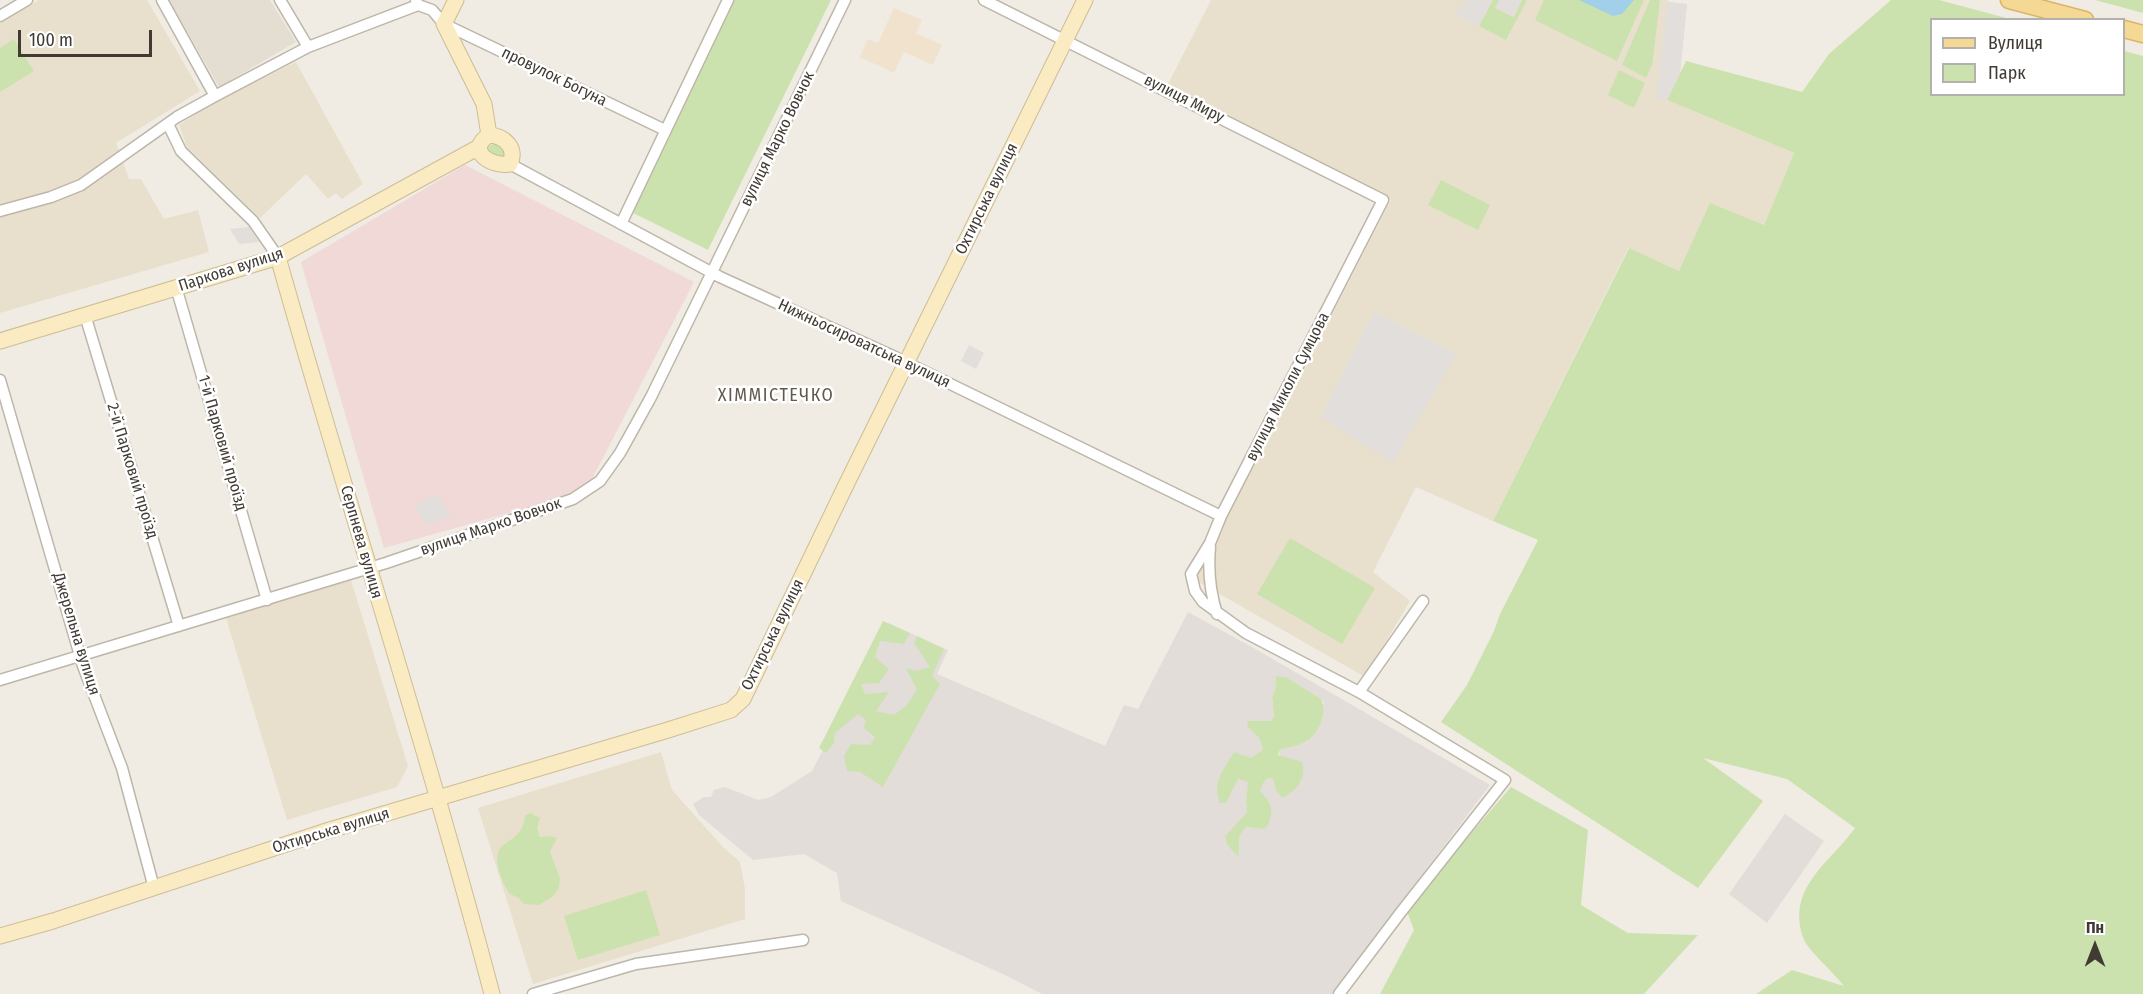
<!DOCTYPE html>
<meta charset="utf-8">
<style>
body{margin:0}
#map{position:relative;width:2143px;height:994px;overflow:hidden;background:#f0ece3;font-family:"Fira Sans Condensed",sans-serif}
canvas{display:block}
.legend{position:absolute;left:1930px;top:18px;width:195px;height:78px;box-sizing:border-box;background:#fff;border:2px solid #b3b1ae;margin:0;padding:8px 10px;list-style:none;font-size:18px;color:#413b34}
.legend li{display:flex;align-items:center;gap:12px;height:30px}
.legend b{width:30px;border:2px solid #b3b1ae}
.north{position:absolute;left:2065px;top:916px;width:60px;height:60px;-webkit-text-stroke:4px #fff;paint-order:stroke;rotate:0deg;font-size:16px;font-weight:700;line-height:24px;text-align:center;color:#413b34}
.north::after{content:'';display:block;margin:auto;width:21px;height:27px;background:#413b34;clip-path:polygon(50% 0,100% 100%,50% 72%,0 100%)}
.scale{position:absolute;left:18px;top:30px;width:134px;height:27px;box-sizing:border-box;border:3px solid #413b34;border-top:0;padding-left:8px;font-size:18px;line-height:21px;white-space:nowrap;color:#413b34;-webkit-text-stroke:4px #fff;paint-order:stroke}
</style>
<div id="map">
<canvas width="2143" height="994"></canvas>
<ul class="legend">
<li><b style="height:8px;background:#f6d895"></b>Вулиця</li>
<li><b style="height:16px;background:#cce2ae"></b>Парк</li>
</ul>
<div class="north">Пн</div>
<div class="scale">100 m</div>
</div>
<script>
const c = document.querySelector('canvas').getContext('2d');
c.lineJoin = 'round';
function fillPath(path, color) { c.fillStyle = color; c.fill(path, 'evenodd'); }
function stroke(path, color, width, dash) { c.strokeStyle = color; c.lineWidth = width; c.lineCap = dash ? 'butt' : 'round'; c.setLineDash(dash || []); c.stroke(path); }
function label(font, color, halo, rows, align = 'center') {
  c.font = font + ' "Fira Sans Condensed",sans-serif'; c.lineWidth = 5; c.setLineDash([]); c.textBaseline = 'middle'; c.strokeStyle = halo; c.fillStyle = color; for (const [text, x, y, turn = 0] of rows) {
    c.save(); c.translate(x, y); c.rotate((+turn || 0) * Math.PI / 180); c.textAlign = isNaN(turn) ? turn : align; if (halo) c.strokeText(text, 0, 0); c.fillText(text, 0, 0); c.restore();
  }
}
fillPath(new Path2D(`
 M 169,0 L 270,0 L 296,42 L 219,87 Z`), '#e4ddd1');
fillPath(new Path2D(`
 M 894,8 L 922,20 L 916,33 L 942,45 L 933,65 L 904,52 L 894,73 L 860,57 L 868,39 L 878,43 Z`), '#f1e2ce');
fillPath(new Path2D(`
 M 1188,612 L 1252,647 L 1490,785 L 1332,994 L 1042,994 L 1005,975 L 841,901 L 837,873 L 804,854 L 753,860 L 699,815 L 693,804 L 704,797 L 711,797 L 714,790 L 725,787 L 758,800 L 771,797 L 812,771 L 888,623 L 948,650 L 937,674 L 1105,746 L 1124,705 L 1138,709 ZM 1276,676 L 1286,677 L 1320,698 L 1324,703 L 1307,742 L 1280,750 L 1276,790 L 1274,779 L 1268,778 L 1264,782 L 1260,791 L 1262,829 L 1246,827 L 1242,830 L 1239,840 L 1238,857 L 1227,845 L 1225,836 L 1247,812 L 1246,801 L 1249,781 L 1238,779 L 1251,758 L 1263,749 L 1259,738 L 1248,726 L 1248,722 L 1270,721 L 1274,717 L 1272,696 L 1275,692 Z
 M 1785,814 L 1824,841 L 1767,923 L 1729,894 Z`), '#e2ddd8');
fillPath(new Path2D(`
 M 39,0 L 147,0 L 200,91 L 116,143 L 129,179 L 141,179 L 164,219 L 198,210 L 209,252 L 0,313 L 0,23 Z
 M 1211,0 L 1668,0 L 1669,2 L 1687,4 L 1680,73 L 1667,100 L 1794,153 L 1764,225 L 1679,271 L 1628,248 L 1493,521 L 1416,487 L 1373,572 L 1410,601 L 1365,677 L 1195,580 L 1391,200 L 1167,86 Z
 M 296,62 L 363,184 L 342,199 L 336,193 L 328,199 L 306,174 L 260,218 L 187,147 L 179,125 L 218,100 Z
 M 351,580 L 408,766 L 397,787 L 287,820 L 226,618 Z
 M 661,752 L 672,790 L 723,847 L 740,862 L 745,889 L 745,919 L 533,984 L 478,808 Z`), '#e8e0cd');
fillPath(new Path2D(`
 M 465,165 L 694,282 L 592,479 L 575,491 L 538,505 L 384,548 L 301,262 Z`), '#f0d9d7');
fillPath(new Path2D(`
 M 733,0 L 831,0 L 708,250 L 629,211 Z
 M 1493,0 L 1499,0 L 1496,8 L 1513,17 L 1522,0 L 1527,0 L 1506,40 L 1479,26 Z
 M 1544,0 L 1644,0 L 1617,61 L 1535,20 Z
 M 1650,0 L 1660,0 L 1652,65 L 1646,78 L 1622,65 Z
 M 1891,0 L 1939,0 L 2010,19 L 1932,20 L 1932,94 L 2124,94 L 2124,51 L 2143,56 L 2143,994 L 1756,994 L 1792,970 L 1844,986 C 1835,974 1809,951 1804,940 C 1785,888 1829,864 1855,828 L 1787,779 L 1703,758 L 1763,801 L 1698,888 L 1441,722 L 1467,685 L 1494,631 L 1500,614 L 1538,540 L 1493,521 L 1629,248 L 1679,271 L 1710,203 L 1764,225 L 1794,153 L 1667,100 L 1686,61 L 1802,92 L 1829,54 Z
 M 2095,0 L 2143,0 L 2143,13 Z
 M 14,39 L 34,71 L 0,92 L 0,48 Z
 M 1619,70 L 1645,83 L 1634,108 L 1608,95 Z
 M 496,142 L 500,143 L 506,158 L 505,160 L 488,152 L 487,147 Z
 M 1441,180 L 1490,205 L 1478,230 L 1428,205 Z
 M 1290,538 L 1375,588 L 1342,644 L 1257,594 Z
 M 883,621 L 910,633 L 904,644 L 880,641 L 875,657 L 889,669 L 879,683 L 861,684 L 865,694 L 889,692 L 876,711 L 894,715 L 906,706 L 917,690 L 906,668 L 917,671 L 930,667 L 914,643 L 917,636 L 944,649 L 932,676 L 940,684 L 883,787 L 860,772 L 847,771 L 844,756 L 851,744 L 870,745 L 875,737 L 864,728 L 866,720 L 858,714 L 835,733 L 834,743 L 826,753 L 819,748 Z
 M 1276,676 L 1286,677 L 1320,698 C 1329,710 1319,733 1307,741 C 1300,746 1288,747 1280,750 L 1278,755 L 1302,762 C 1307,778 1296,792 1282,798 L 1276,790 L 1273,779 L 1268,778 L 1264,782 L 1260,791 C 1272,804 1275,810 1267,827 L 1262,829 L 1246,827 C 1237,834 1239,847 1239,858 L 1227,845 L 1225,836 L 1247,812 L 1246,801 L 1248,782 L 1238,779 L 1226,803 L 1220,803 C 1212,781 1223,771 1234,752 L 1251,758 L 1263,749 L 1259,738 L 1247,726 L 1248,721 L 1270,721 L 1274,717 L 1272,696 L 1275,691 Z
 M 1511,787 L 1588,830 L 1581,905 L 1628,933 L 1698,935 L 1644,994 L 1380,994 L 1414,930 L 1406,909 Z
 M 530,813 L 540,818 L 537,828 L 540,837 L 551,836 L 557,838 L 550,852 L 560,878 L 559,889 L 552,897 L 539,905 L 524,904 L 519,898 L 510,894 C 502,883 490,856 503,845 C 516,836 523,833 525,816 Z
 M 646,890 L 660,935 L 578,960 L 564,916 Z`), '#cce2ae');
fillPath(new Path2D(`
 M 1468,0 L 1492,0 L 1479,26 L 1455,14 Z
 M 1499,0 L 1522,0 L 1514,17 L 1495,8 Z
 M 1668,2 L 1687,4 L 1680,73 L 1667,100 L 1656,99 Z
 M 249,227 L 259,242 L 239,244 L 230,229 Z
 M 1374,312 L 1456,354 L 1393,463 L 1321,417 Z
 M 969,345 L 984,353 L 976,369 L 961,361 Z
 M 437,494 L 451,517 L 427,525 L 414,505 Z`), '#e1dedb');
fillPath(new Path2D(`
 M 1579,0 L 1634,0 L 1622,14 L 1613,16 Z`), '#a2cfea');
const street = new Path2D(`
 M 162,0 L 215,96
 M 280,0 L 308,47
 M 416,0 L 418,5 L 432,10 L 444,24 L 665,130
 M 984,0 L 1383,200 L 1221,516 L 1210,543 L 1191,574 L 1195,591 L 1203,602 L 1246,633 L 1359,692 L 1505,780 L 1401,912 L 1339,994
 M 0,16 L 27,0
 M 168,124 L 181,151 L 253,221 L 278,257
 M 510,164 L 720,277 L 897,358 L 1221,516
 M 0,211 L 51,197 L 81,185 L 177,117 L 215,96 L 308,47 L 418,5
 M 621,224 L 728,0
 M 176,287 L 267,600
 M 85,315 L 179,626
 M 0,380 L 83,666 L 122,768 L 154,888
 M 1210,547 C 1208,569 1210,592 1217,614
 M 0,680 L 386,563 L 573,499 L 600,481 L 620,453 L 651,397 L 845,0
 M 1359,692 L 1423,601
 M 533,994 L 636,964 L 803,940`);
const secondary = new Path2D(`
 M 456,0 L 444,24 L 484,104 L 489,135
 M 489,135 C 505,136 517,148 510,164 C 491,167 465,151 489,135 Z
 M 278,257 C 347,503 427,747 492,994
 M 0,341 L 278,257 L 479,147
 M 0,936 L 53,921 L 323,832 L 668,730 L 731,710 L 743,699 L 845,487 L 1085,0`);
const primary = new Path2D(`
 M 2009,0 L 2085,20
 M 2124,29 L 2143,34`);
stroke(street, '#bdb6a9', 13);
stroke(secondary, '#cdbd96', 17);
stroke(primary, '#dab467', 19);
stroke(street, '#fff', 10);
stroke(secondary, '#faebc3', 15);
stroke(primary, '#f6d895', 16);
label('16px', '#413b34', '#fff', [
 ["провулок Богуна",554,77,26],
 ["вулиця Миру",1184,99,27],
 ["вулиця Марко Вовчок",778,139,-64],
 ["Охтирська вулиця",987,199,-64],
 ["Паркова вулиця",231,270,-18],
 ["Нижньосироватська вулиця",864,344,25],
 ["вулиця Миколи Сумцова",1288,387,-63],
 ["1-й Парковий проїзд",222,443,74],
 ["2-й Парковий проїзд",132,471,73],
 ["вулиця Марко Вовчок",491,527,-19],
 ["Серпнева вулиця",361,542,74],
 ["Джерельна вулиця",76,634,73],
 ["Охтирська вулиця",773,635,-64],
 ["Охтирська вулиця",331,831,-17]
]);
c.letterSpacing = '1.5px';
label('18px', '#63594c', '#fff', [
 ["ХІММІСТЕЧКО",776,396]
]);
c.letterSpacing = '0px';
</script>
